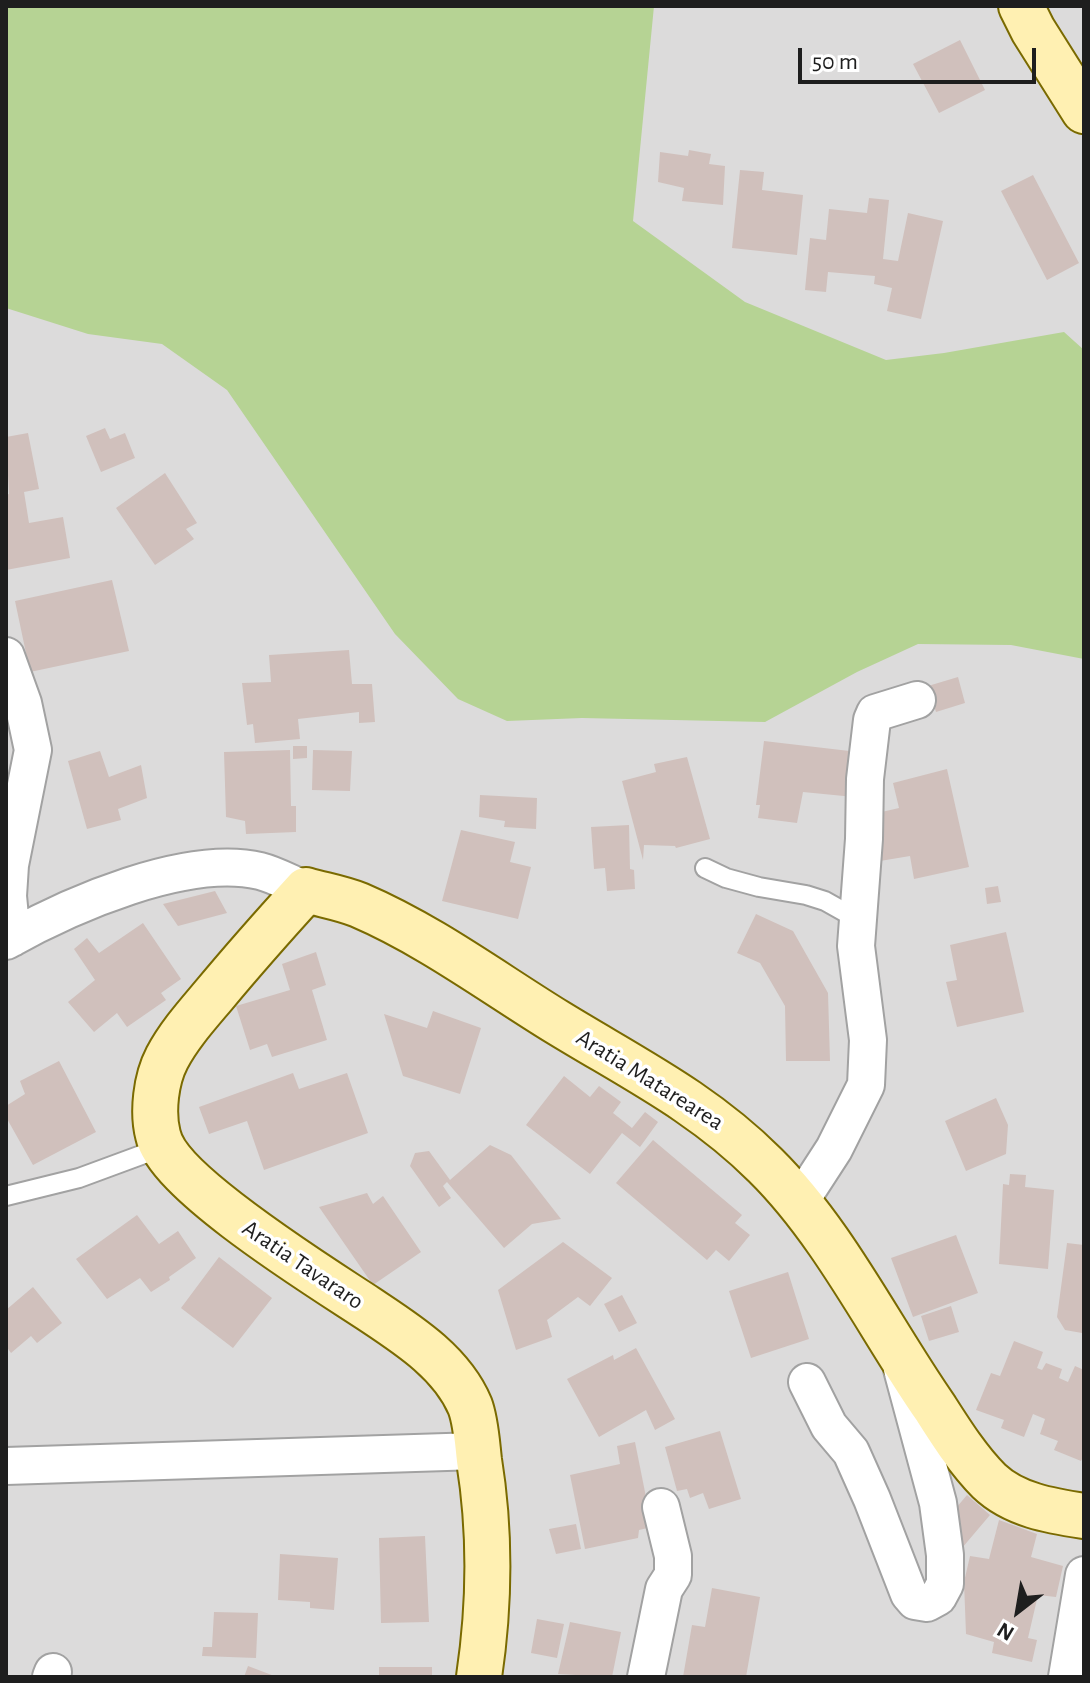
<!DOCTYPE html>
<style>
body{margin:0}
#map{position:relative;width:1090px;height:1683px;overflow:hidden;background:#f0e8e3;font-family:"Alegreya Sans",sans-serif}
canvas{display:block}
.frame{position:absolute;inset:0;border:8px solid #1e1e1e;pointer-events:none}
.north{position:absolute;left:978px;top:1571px;width:80px;height:80px;-webkit-text-stroke:6px #fff;paint-order:stroke;rotate:211deg;font-size:22px;font-weight:700;line-height:32px;text-align:center;color:#1e1e1e}
.north::after{content:'';display:block;margin:auto;width:28px;height:36px;background:#1e1e1e;clip-path:polygon(50% 0,100% 100%,50% 72%,0 100%)}
.scale{position:absolute;left:798px;top:48px;width:238px;height:36px;box-sizing:border-box;border:4px solid #1e1e1e;border-top:0;padding-left:10px;font-size:24px;line-height:28px;white-space:nowrap;color:#1e1e1e;-webkit-text-stroke:6px #fff;paint-order:stroke}
</style>
<div id="map">
<canvas width="1090" height="1683"></canvas>
<div class="frame"></div>
<div class="north">N</div>
<div class="scale">50 m</div>
</div>
<script>
const c = document.querySelector('canvas').getContext('2d');
c.lineJoin = 'round';
function fillPath(path, color) { c.fillStyle = color; c.fill(path, 'evenodd'); }
function stroke(path, color, width, dash) { c.strokeStyle = color; c.lineWidth = width; c.lineCap = dash ? 'butt' : 'round'; c.setLineDash(dash || []); c.stroke(path); }
function label(font, color, halo, rows, align = 'center') {
  c.font = font + ' "Alegreya Sans",sans-serif'; c.lineWidth = 7; c.setLineDash([]); c.textBaseline = 'middle'; c.strokeStyle = halo; c.fillStyle = color; for (const [text, x, y, turn = 0] of rows) {
    c.save(); c.translate(x, y); c.rotate((+turn || 0) * Math.PI / 180); c.textAlign = isNaN(turn) ? turn : align; if (halo) c.strokeText(text, 0, 0); c.fillText(text, 0, 0); c.restore();
  }
}
fillPath(new Path2D(`
 M 6,6 L 1084,6 L 1084,1677 L 6,1677 Z`), '#dcdbdb');
fillPath(new Path2D(`
 M 6,6 L 654,6 L 633,221 L 745,302 L 886,360 L 944,353 L 1064,332 L 1084,350 L 1084,659 L 1011,645 L 918,644 L 857,672 L 765,722 L 582,718 L 507,721 L 458,699 L 395,634 L 227,390 L 162,344 L 88,334 L 6,308 Z`), '#b6d394');
fillPath(new Path2D(`
 M 960,40 L 985,90 L 939,113 L 913,64 Z
 M 689,150 L 711,154 L 709,164 L 725,166 L 723,205 L 682,201 L 684,188 L 658,182 L 660,152 L 688,156 Z
 M 740,170 L 764,172 L 762,190 L 803,195 L 797,255 L 732,248 Z
 M 1033,175 L 1079,263 L 1047,280 L 1001,191 Z
 M 869,198 L 889,200 L 883,259 L 898,261 L 908,213 L 943,221 L 921,319 L 887,311 L 892,288 L 874,284 L 875,276 L 828,272 L 826,292 L 805,290 L 810,238 L 826,240 L 829,209 L 867,213 Z
 M 105,428 L 110,439 L 125,433 L 135,458 L 101,472 L 86,436 Z
 M 28,433 L 39,489 L 24,492 L 29,523 L 63,517 L 70,558 L 6,570 L 6,495 L 9,494 L 6,437 Z
 M 165,473 L 197,523 L 186,529 L 194,539 L 155,565 L 116,508 Z
 M 112,580 L 129,651 L 30,672 L 15,601 Z
 M 349,650 L 352,684 L 372,684 L 375,722 L 359,723 L 359,712 L 298,719 L 300,739 L 255,743 L 253,724 L 247,725 L 242,683 L 271,682 L 269,655 Z
 M 958,677 L 965,703 L 936,712 L 928,686 Z
 M 764,741 L 858,752 L 854,797 L 803,792 L 797,823 L 758,818 L 760,805 L 756,805 Z
 M 293,746 L 307,746 L 307,758 L 293,759 Z
 M 290,750 L 291,806 L 296,806 L 296,832 L 246,834 L 245,821 L 226,817 L 224,752 Z
 M 313,750 L 352,751 L 350,791 L 312,790 Z
 M 100,751 L 109,777 L 141,765 L 147,798 L 118,809 L 121,820 L 87,829 L 68,761 Z
 M 687,757 L 710,839 L 676,848 L 675,846 L 644,845 L 643,860 L 622,781 L 656,772 L 654,764 Z
 M 947,769 L 969,867 L 914,879 L 910,856 L 880,861 L 873,814 L 899,808 L 893,783 Z
 M 480,795 L 537,798 L 536,829 L 504,827 L 505,821 L 479,817 Z
 M 629,825 L 630,869 L 634,870 L 635,889 L 607,891 L 605,868 L 594,869 L 591,827 Z
 M 461,830 L 515,842 L 510,862 L 531,867 L 518,919 L 442,901 Z
 M 998,886 L 1001,902 L 987,904 L 985,888 Z
 M 215,891 L 227,913 L 178,926 L 163,904 Z
 M 756,914 L 793,931 L 828,993 L 830,1061 L 786,1061 L 785,1006 L 760,963 L 737,953 Z
 M 143,923 L 181,979 L 161,993 L 166,1000 L 127,1027 L 117,1013 L 94,1032 L 68,1002 L 95,980 L 74,949 L 87,938 L 99,953 Z
 M 1006,932 L 1024,1012 L 957,1027 L 946,982 L 957,980 L 950,945 Z
 M 316,952 L 326,985 L 312,990 L 327,1040 L 272,1057 L 267,1044 L 250,1050 L 236,1006 L 290,990 L 282,964 Z
 M 433,1011 L 481,1028 L 460,1094 L 403,1076 L 384,1014 L 427,1028 Z
 M 59,1061 L 96,1132 L 33,1165 L 6,1117 L 6,1106 L 25,1094 L 20,1081 Z
 M 293,1073 L 299,1089 L 347,1073 L 368,1133 L 264,1170 L 247,1121 L 209,1134 L 199,1107 Z
 M 564,1076 L 590,1097 L 599,1086 L 621,1102 L 613,1113 L 632,1128 L 645,1112 L 658,1122 L 640,1147 L 622,1133 L 590,1174 L 526,1125 Z
 M 996,1098 L 1008,1125 L 1006,1154 L 966,1171 L 945,1121 Z
 M 653,1140 L 742,1215 L 735,1223 L 750,1235 L 729,1261 L 716,1250 L 707,1260 L 616,1183 Z
 M 490,1145 L 511,1155 L 561,1219 L 532,1224 L 504,1248 L 447,1182 L 443,1186 L 451,1198 L 439,1207 L 410,1166 L 415,1153 L 429,1151 L 450,1180 Z
 M 1010,1174 L 1026,1175 L 1025,1187 L 1054,1190 L 1048,1269 L 999,1264 L 1003,1184 L 1009,1185 Z
 M 367,1193 L 373,1204 L 383,1196 L 421,1252 L 373,1285 L 319,1207 Z
 M 137,1215 L 159,1244 L 178,1231 L 196,1258 L 169,1277 L 170,1280 L 151,1292 L 140,1278 L 107,1299 L 76,1259 Z
 M 956,1235 L 978,1293 L 913,1317 L 891,1258 Z
 M 563,1242 L 612,1278 L 590,1306 L 578,1297 L 547,1320 L 552,1337 L 516,1350 L 498,1290 Z
 M 1067,1243 L 1084,1245 L 1084,1331 L 1082,1333 L 1065,1330 L 1057,1317 Z
 M 219,1257 L 272,1298 L 233,1348 L 181,1308 Z
 M 788,1272 L 809,1339 L 751,1358 L 729,1291 Z
 M 33,1287 L 62,1323 L 37,1343 L 31,1336 L 11,1353 L 6,1346 L 6,1310 Z
 M 622,1295 L 637,1323 L 619,1332 L 604,1304 Z
 M 951,1306 L 959,1332 L 929,1341 L 921,1316 Z
 M 1014,1341 L 1043,1352 L 1037,1368 L 1042,1370 L 1046,1363 L 1062,1369 L 1059,1378 L 1068,1382 L 1075,1366 L 1084,1370 L 1084,1455 L 1081,1461 L 1054,1450 L 1058,1441 L 1040,1434 L 1045,1419 L 1033,1414 L 1024,1437 L 1001,1428 L 1004,1420 L 976,1410 L 991,1373 L 1000,1376 Z
 M 636,1348 L 675,1419 L 655,1430 L 646,1410 L 599,1437 L 567,1379 L 613,1355 L 614,1360 Z
 M 720,1431 L 741,1499 L 709,1509 L 703,1493 L 690,1498 L 687,1489 L 677,1491 L 665,1447 Z
 M 635,1442 L 652,1527 L 639,1530 L 638,1538 L 585,1549 L 570,1475 L 620,1464 L 617,1446 Z
 M 967,1495 L 990,1515 L 962,1548 L 951,1514 Z
 M 999,1520 L 1037,1534 L 1031,1557 L 1063,1566 L 1056,1597 L 1038,1595 L 1028,1638 L 1037,1640 L 1032,1662 L 992,1653 L 994,1642 L 966,1634 L 964,1582 L 970,1556 L 989,1559 Z
 M 576,1524 L 581,1549 L 556,1554 L 549,1529 Z
 M 425,1536 L 429,1622 L 381,1623 L 379,1538 Z
 M 280,1554 L 338,1558 L 334,1610 L 310,1608 L 310,1602 L 278,1600 Z
 M 712,1588 L 760,1597 L 746,1677 L 683,1677 L 692,1625 L 705,1627 Z
 M 214,1612 L 258,1613 L 256,1658 L 202,1656 L 203,1647 L 212,1647 Z
 M 537,1619 L 564,1624 L 557,1658 L 531,1653 Z
 M 570,1622 L 621,1632 L 612,1677 L 558,1674 Z
 M 248,1666 L 277,1677 L 244,1677 Z
 M 379,1667 L 432,1667 L 432,1677 L 379,1677 Z`), '#d0c0bc');
const lane = new Path2D(`
 M 705,868 L 726,878 L 759,887 L 806,895 L 825,901 L 857,919
 M 6,1196 L 79,1178 L 163,1147`);
const street = new Path2D(`
 M 6,656 L 23,703 L 33,750 L 10,865 L 8,896 L 12,938
 M 6,941 C 70,905 186,854 260,871 C 276,875 291,884 306,890
 M 799,1203 L 834,1149 L 866,1085 L 868,1040 L 856,946 L 864,839 L 865,779 L 872,720 L 875,713 L 917,700
 M 807,1382 L 829,1426 L 851,1452 L 872,1499 L 909,1594 L 915,1601 L 927,1603 L 938,1597 L 945,1584 L 945,1555 L 938,1503 L 902,1369
 M 6,1466 L 478,1451
 M 51,1677 L 53,1672
 M 646,1677 L 664,1589 L 673,1575 L 673,1556 L 661,1507
 M 1067,1677 L 1084,1575`);
const secondary = new Path2D(`
 M 1021,6 L 1033,30 L 1084,111
 M 479,1677 C 490,1603 491,1534 479,1460 C 477,1443 476,1422 470,1406 C 451,1361 405,1333 366,1307 C 322,1278 168,1183 158,1135 C 152,1112 156,1079 167,1058 C 179,1035 198,1014 214,995 C 244,959 275,924 306,890 C 323,895 342,898 359,905 C 429,935 492,982 557,1022 C 632,1068 702,1102 765,1165 C 834,1233 880,1329 935,1408 C 951,1433 968,1460 989,1481 C 1014,1505 1051,1511 1084,1516`);
stroke(lane, '#a2a2a2', 22);
stroke(street, '#a2a2a2', 40);
stroke(secondary, '#7a6a00', 48);
stroke(lane, '#fff', 18);
stroke(street, '#fff', 36);
stroke(secondary, '#fff0b2', 44);
label('24px', '#1e1e1e', '#fff', [
 ["Aratia Matarearea",650,1080,32],
 ["Aratia Tavararo",303,1265,34]
]);
</script>
